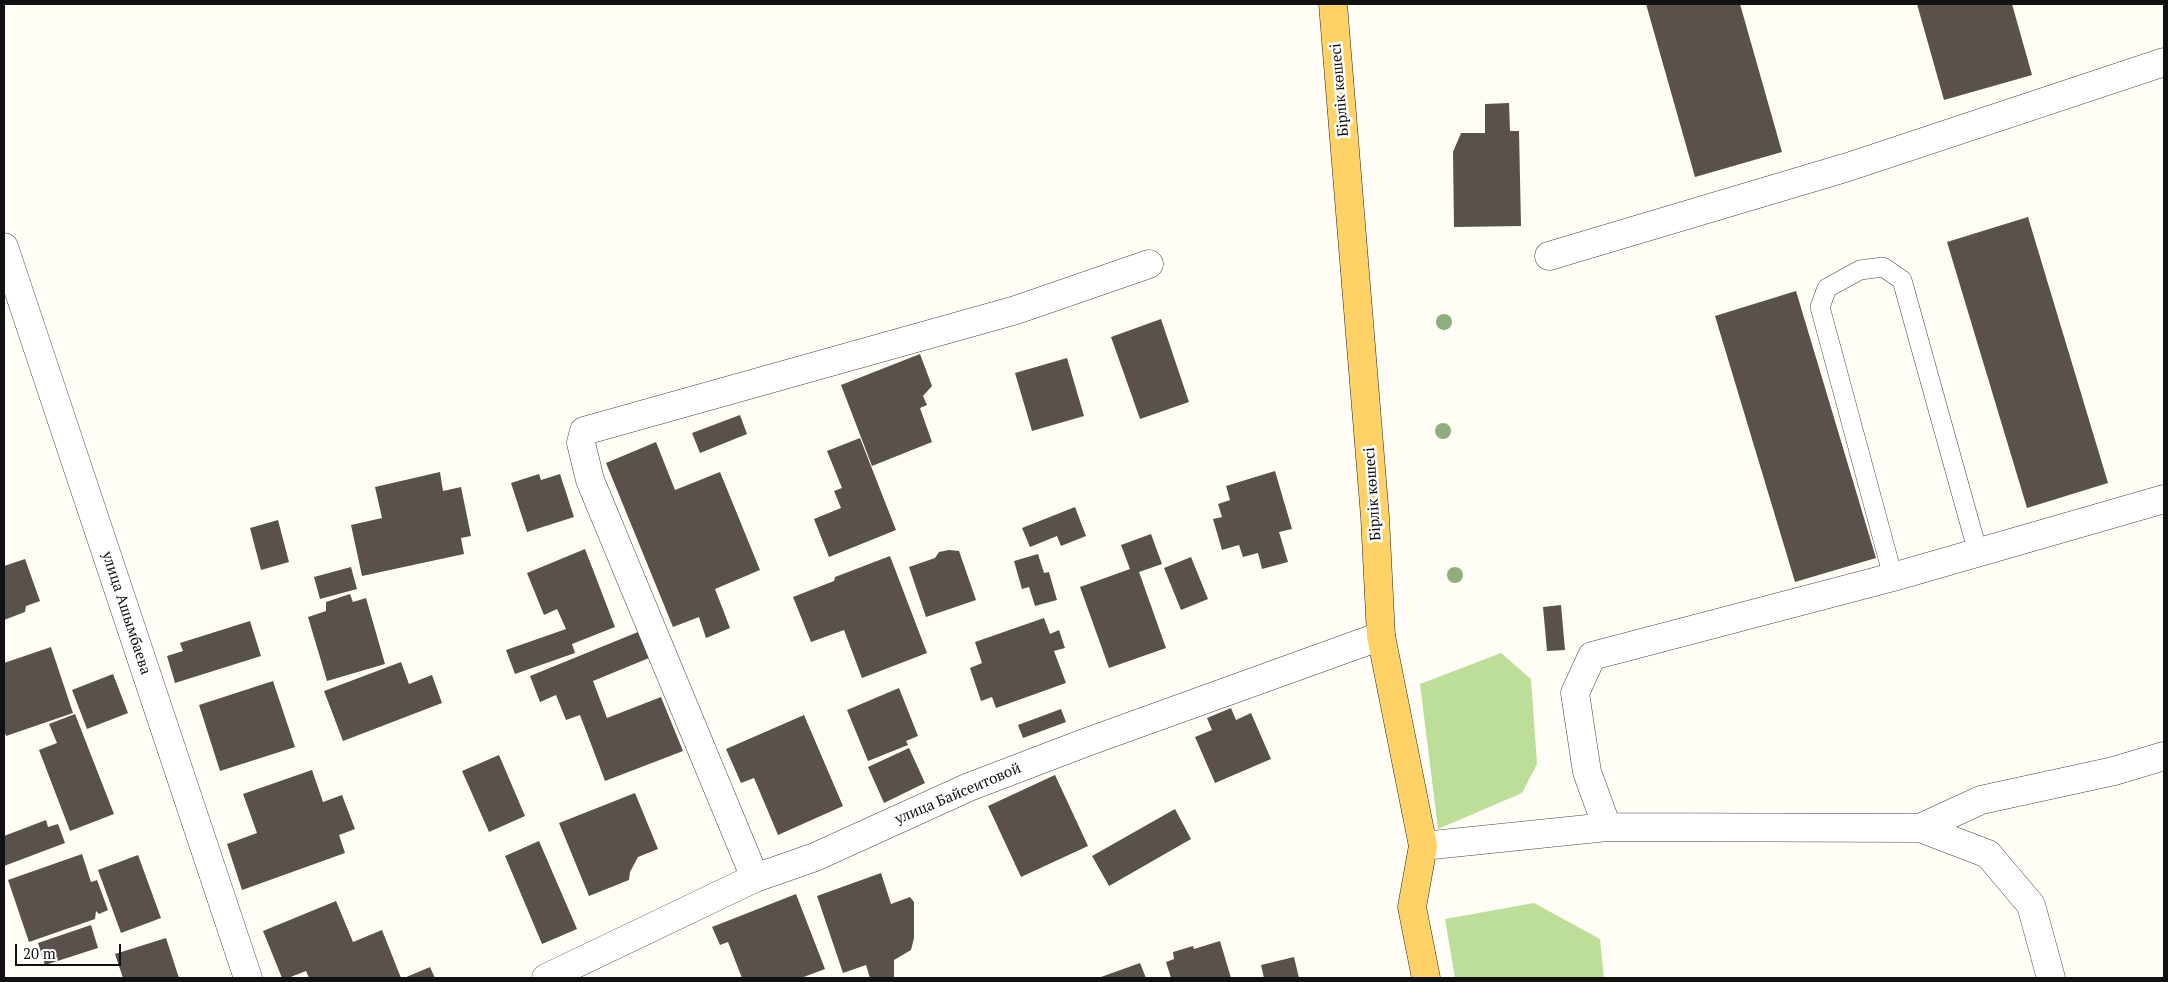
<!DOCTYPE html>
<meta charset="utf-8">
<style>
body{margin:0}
#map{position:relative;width:2168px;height:982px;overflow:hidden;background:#fffdf5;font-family:"PT Serif",serif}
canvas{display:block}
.frame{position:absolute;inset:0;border:5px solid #111;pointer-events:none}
.scale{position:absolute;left:15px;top:944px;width:106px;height:22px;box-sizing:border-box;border:2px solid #111;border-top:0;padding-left:6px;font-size:15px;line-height:18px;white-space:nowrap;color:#111;-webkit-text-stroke:4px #fff;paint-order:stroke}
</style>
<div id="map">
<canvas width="2168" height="982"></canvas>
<div class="frame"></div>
<div class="scale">20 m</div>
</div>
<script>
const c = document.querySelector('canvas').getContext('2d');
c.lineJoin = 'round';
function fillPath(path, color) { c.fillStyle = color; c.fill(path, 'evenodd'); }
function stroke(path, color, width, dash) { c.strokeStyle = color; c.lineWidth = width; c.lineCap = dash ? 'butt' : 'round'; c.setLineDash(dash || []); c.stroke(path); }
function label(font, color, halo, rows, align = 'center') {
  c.font = font + ' "PT Serif",serif'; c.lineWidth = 5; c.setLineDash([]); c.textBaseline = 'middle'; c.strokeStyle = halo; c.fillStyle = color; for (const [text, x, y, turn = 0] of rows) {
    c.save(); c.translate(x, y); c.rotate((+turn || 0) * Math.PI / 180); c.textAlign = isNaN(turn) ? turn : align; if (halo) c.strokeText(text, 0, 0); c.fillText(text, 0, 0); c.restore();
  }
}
fillPath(new Path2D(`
 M 1501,653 L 1531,679 L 1537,764 L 1522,793 L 1438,829 L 1420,684 Z
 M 1534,903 L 1600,939 L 1604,978 L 1455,978 L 1445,919 Z`), '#bcde99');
fillPath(new Path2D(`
 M 1646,4 L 1740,4 L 1782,152 L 1695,177 Z
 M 1917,4 L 2012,4 L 2032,75 L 1944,100 Z
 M 1509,103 L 1510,131 L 1519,131 L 1521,226 L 1454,227 L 1453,152 L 1461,133 L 1485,133 L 1485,104 Z
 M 2028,217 L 2108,483 L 2027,508 L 1947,242 Z
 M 1796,291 L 1876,558 L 1795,582 L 1715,316 Z
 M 1161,319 L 1189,402 L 1140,419 L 1111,337 Z
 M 920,354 L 932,386 L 923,396 L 927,405 L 920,408 L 932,442 L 872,466 L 841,385 Z
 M 1067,358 L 1084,416 L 1032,431 L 1015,373 Z
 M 740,415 L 747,434 L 700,453 L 692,433 Z
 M 860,438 L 896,530 L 829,557 L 814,519 L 841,508 L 834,491 L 842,488 L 827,451 Z
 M 656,442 L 675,490 L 720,472 L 760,570 L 715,589 L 730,628 L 706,638 L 699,617 L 673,627 L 606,463 Z
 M 1275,471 L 1292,529 L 1279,532 L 1288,562 L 1262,569 L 1258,553 L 1243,557 L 1239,545 L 1222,550 L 1213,519 L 1222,517 L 1218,504 L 1230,500 L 1226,486 Z
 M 440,472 L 443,491 L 461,487 L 471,536 L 461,538 L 464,554 L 362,576 L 351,525 L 382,518 L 375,487 Z
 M 539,474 L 541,480 L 560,474 L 574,517 L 527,532 L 511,483 Z
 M 1075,507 L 1086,536 L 1061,546 L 1057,536 L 1030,547 L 1022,528 Z
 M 278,520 L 289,562 L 261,570 L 250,528 Z
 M 1151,534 L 1162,564 L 1139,572 L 1166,648 L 1109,668 L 1080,587 L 1130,569 L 1121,545 Z
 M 585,549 L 615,627 L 572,644 L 575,653 L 515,674 L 506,650 L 566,629 L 557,609 L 544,615 L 527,573 Z
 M 949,550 L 959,551 L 976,600 L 926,617 L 909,567 L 935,558 L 939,552 Z
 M 1038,554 L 1044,573 L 1049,572 L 1057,600 L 1035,606 L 1029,587 L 1022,589 L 1014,561 Z
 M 890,556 L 927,653 L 862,678 L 844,630 L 811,642 L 793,597 L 834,581 L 835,577 Z
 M 1191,557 L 1208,599 L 1181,610 L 1164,568 Z
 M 25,559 L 40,601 L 26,606 L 25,612 L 4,620 L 4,566 Z
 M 351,567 L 357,589 L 320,599 L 314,577 Z
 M 350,594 L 353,602 L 366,598 L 385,664 L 327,681 L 308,617 L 326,611 L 326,602 Z
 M 1561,605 L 1565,650 L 1547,651 L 1543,607 Z
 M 1044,618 L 1050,634 L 1059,630 L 1065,648 L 1054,651 L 1066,683 L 996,708 L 992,697 L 981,701 L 970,668 L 982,663 L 975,642 Z
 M 250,621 L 261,656 L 175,683 L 167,656 L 183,651 L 180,643 Z
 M 638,632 L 649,658 L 593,681 L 607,718 L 661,697 L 683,751 L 605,781 L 580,715 L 566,720 L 556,695 L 540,702 L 530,676 Z
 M 51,647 L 73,713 L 6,736 L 4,730 L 4,663 Z
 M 401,662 L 409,684 L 432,675 L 442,703 L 343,741 L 324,691 Z
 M 113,674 L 128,713 L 87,729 L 72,690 Z
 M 273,681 L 295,747 L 220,771 L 199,705 Z
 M 899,688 L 918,736 L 906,741 L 908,745 L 868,761 L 847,710 Z
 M 1231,708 L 1236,720 L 1251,713 L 1271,759 L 1215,783 L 1195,737 L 1212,730 L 1207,718 Z
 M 1061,709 L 1066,722 L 1023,738 L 1018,725 Z
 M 75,714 L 114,814 L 70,831 L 39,750 L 57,743 L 49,724 Z
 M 804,715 L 843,806 L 778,835 L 754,778 L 741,783 L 726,749 Z
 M 909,748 L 925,783 L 884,803 L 868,767 Z
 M 499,755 L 525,816 L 489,832 L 462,771 Z
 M 312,770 L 323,802 L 342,795 L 355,829 L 339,835 L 345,853 L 242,890 L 227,844 L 257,833 L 243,794 Z
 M 1055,775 L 1088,846 L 1021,877 L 988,806 Z
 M 635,793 L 658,849 L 638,857 L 630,872 L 629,880 L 589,896 L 559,823 Z
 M 1175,809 L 1191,839 L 1109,886 L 1092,856 Z
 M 46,820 L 48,827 L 58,824 L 65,843 L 4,866 L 4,836 Z
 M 539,841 L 577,929 L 542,944 L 505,856 Z
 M 82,854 L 91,882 L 97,880 L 108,910 L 99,914 L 96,911 L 95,919 L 29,942 L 8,880 Z
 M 138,855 L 161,918 L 121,933 L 98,870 Z
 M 881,873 L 891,904 L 910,897 L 914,902 L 914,938 L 911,950 L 894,960 L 894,978 L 870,978 L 866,965 L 843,973 L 817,896 Z
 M 796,894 L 825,969 L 801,978 L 742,978 L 728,942 L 720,945 L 712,927 Z
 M 336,901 L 353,942 L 382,930 L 401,978 L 309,978 L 306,971 L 288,978 L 282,978 L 263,931 Z
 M 91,925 L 98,948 L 45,965 L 38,943 Z
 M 166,938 L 179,978 L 123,978 L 115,954 Z
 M 1220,941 L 1231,978 L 1171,978 L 1166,962 L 1174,959 L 1173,952 L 1193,946 L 1194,949 Z
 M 1294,957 L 1299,978 L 1264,978 L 1261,965 Z
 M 1140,963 L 1146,978 L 1098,978 Z
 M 430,967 L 435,978 L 404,978 Z`), '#5a514c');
const lane = new Path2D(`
 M 1893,577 L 1820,307 L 1827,288 L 1860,270 L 1883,267 L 1902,280 L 1978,553`);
const street = new Path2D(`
 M 4,247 L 248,978
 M 1549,256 L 1848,167 L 2164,62
 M 1607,827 L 1587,772 L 1575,693 L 1592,656 L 1893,577 L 2164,499
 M 1920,828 L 1981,800 L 2114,771 L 2164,756
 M 1423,846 L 1607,827 L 1920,828 L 1988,854 L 2031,905 L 2051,978
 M 755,878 L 590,480 L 581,443 L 584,431 L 1016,310 L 1149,264
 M 546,978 L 755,878 L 815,857 L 969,787 L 1087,742 L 1381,636`);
const primary = new Path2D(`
 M 1333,4 L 1375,517 L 1381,636 L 1423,846 L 1412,907 L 1426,978`);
stroke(lane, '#444', 20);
stroke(street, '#444', 29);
stroke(primary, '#222', 29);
stroke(lane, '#fff', 19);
stroke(street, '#fff', 28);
stroke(primary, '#fed266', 28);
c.fillStyle = '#8eae7e';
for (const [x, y] of [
 [1444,322],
 [1443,431],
 [1455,575]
]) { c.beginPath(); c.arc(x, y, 8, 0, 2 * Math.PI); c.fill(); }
label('15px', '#111', '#fff', [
 ["Бірлік көшесі",1340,90,-95],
 ["Бірлік көшесі",1373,494,-94],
 ["улица Ашымбаева",126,613,72],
 ["улица Байсеитовой",958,794,-23]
]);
</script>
